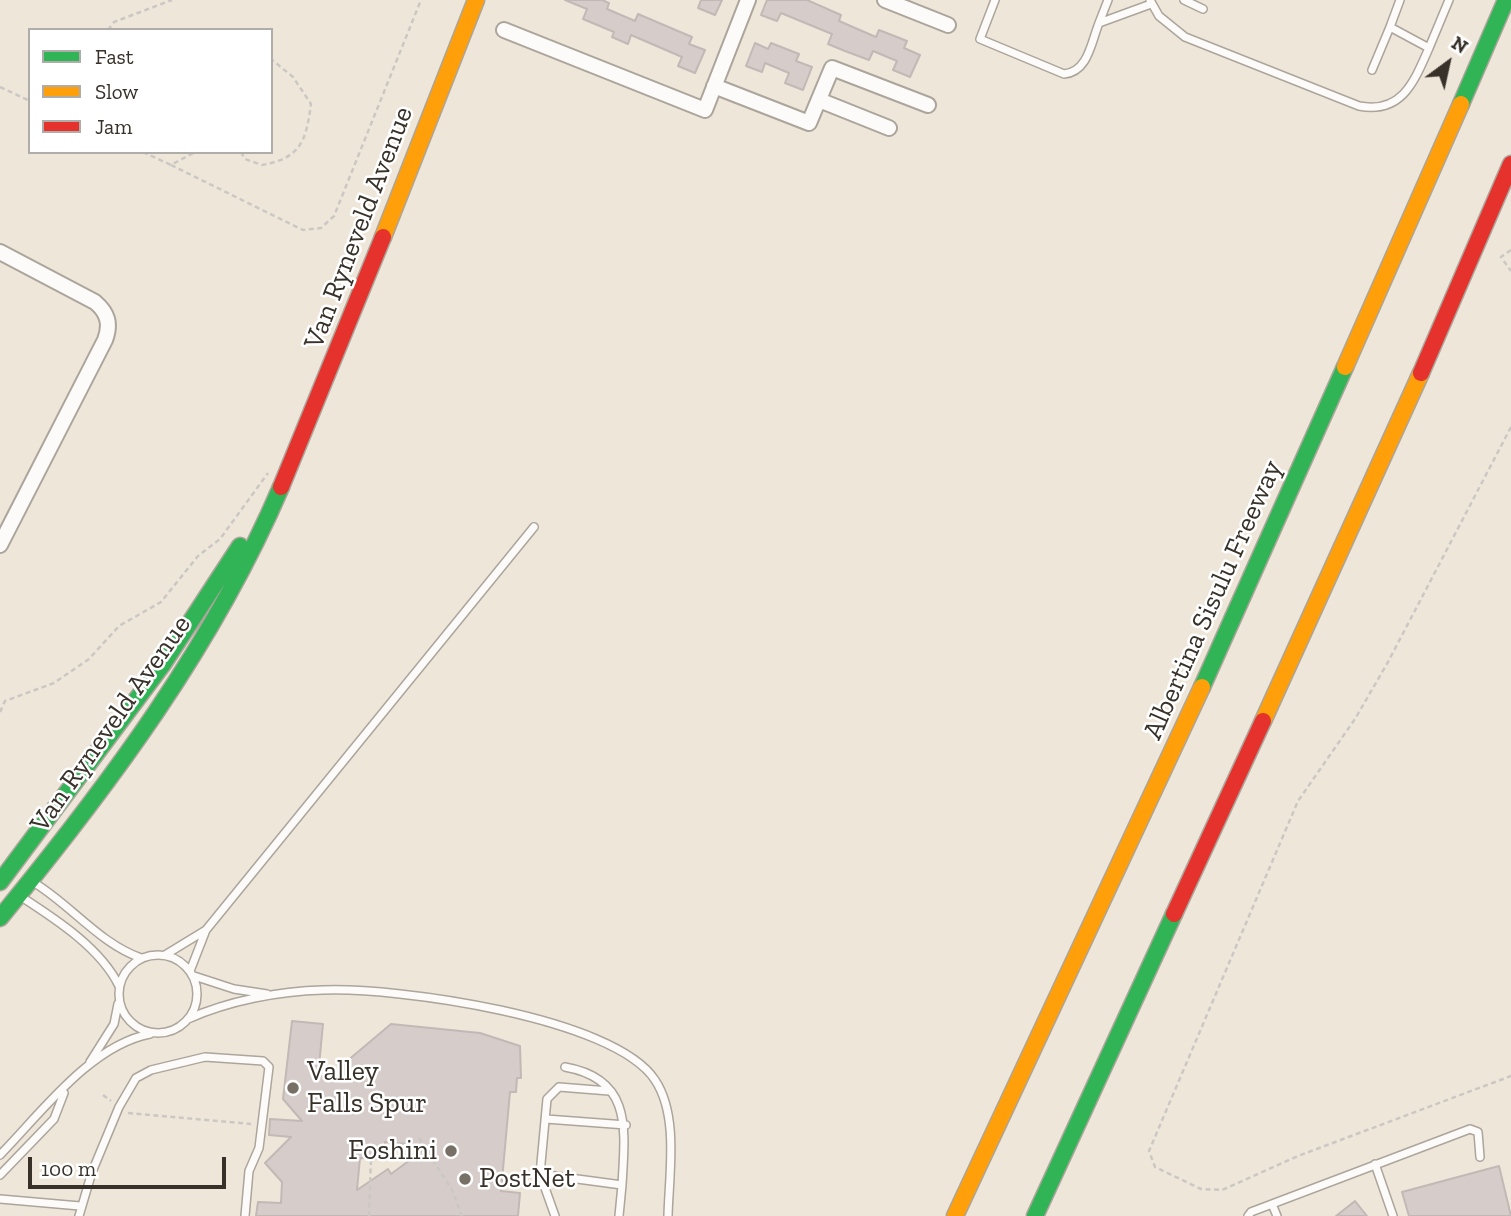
<!DOCTYPE html>
<style>
body{margin:0}
#map{position:relative;width:1511px;height:1216px;overflow:hidden;background:#efe6da;font-family:"Zilla Slab",serif}
canvas{display:block}
.legend{position:absolute;left:28px;top:28px;width:245px;height:126px;box-sizing:border-box;background:#fff;border:2px solid #afada9;margin:0;padding:9px 12px;list-style:none;font-size:21px;color:#373129}
.legend li{display:flex;align-items:center;gap:14px;height:35px}
.legend b{width:35px;border:2px solid #afada9}
.north{position:absolute;left:1413px;top:28px;width:70px;height:70px;-webkit-text-stroke:5px #fff;paint-order:stroke;rotate:33deg;font-size:19px;font-weight:700;line-height:28px;text-align:center;color:#373129}
.north::after{content:'';display:block;margin:auto;width:24px;height:32px;background:#373129;clip-path:polygon(50% 0,100% 100%,50% 72%,0 100%)}
.scale{position:absolute;left:28px;top:1157px;width:198px;height:32px;box-sizing:border-box;border:4px solid #373129;border-top:0;padding-left:9px;font-size:21px;line-height:24px;white-space:nowrap;color:#373129;-webkit-text-stroke:5px #fff;paint-order:stroke}
</style>
<div id="map">
<canvas width="1511" height="1216"></canvas>
<ul class="legend">
<li><b style="height:9px;background:#30b455"></b>Fast</li>
<li><b style="height:9px;background:#ff9f0a"></b>Slow</li>
<li><b style="height:9px;background:#e5322d"></b>Jam</li>
</ul>
<div class="north">N</div>
<div class="scale">100 m</div>
</div>
<script>
const c = document.querySelector('canvas').getContext('2d');
c.lineJoin = 'round';
function fillPath(path, color) { c.fillStyle = color; c.fill(path, 'evenodd'); }
function stroke(path, color, width, dash) { c.strokeStyle = color; c.lineWidth = width; c.lineCap = dash ? 'butt' : 'round'; c.setLineDash(dash || []); c.stroke(path); }
function label(font, color, halo, rows, align = 'center') {
  c.font = font + ' "Zilla Slab",serif'; c.lineWidth = 5; c.setLineDash([]); c.textBaseline = 'middle'; c.strokeStyle = halo; c.fillStyle = color; for (const [text, x, y, turn = 0] of rows) {
    c.save(); c.translate(x, y); c.rotate((+turn || 0) * Math.PI / 180); c.textAlign = isNaN(turn) ? turn : align; if (halo) c.strokeText(text, 0, 0); c.fillText(text, 0, 0); c.restore();
  }
}
const building = new Path2D(`
 M 565,0 L 602,0 L 609,3 L 607,9 L 635,21 L 638,14 L 692,37 L 689,44 L 705,50 L 695,73 L 678,66 L 682,57 L 631,35 L 628,44 L 612,37 L 614,32 L 583,19 L 587,9 Z
 M 701,0 L 722,0 L 715,15 L 698,8 Z
 M 767,0 L 807,0 L 841,15 L 839,21 L 862,31 L 876,37 L 879,30 L 907,41 L 904,48 L 920,55 L 910,77 L 893,70 L 897,61 L 873,51 L 869,60 L 845,51 L 828,44 L 832,34 L 781,13 L 777,21 L 761,15 Z
 M 755,43 L 768,49 L 771,43 L 799,54 L 796,61 L 812,67 L 803,90 L 785,83 L 789,73 L 765,63 L 762,72 L 746,66 Z
 M 292,1021 L 323,1024 L 318,1076 L 339,1078 L 340,1067 L 391,1024 L 480,1033 L 520,1046 L 521,1078 L 517,1078 L 516,1092 L 510,1092 L 501,1191 L 520,1193 L 518,1216 L 256,1216 L 258,1202 L 281,1203 L 282,1182 L 265,1163 L 291,1137 L 269,1135 L 270,1119 L 302,1121 L 283,1099 ZM 385,1142 L 429,1146 L 391,1174 L 388,1169 L 357,1190 L 360,1158 L 378,1159 L 384,1153 Z
 M 1499,1166 L 1511,1216 L 1409,1216 L 1402,1192 Z
 M 1355,1201 L 1367,1216 L 1336,1216 Z`);
fillPath(building, '#d6cdca');
stroke(building, '#c2b8b5', 2);
const lane = new Path2D(`
 M 995,0 L 980,39 L 1064,74 C 1088,72 1091,43 1099,23 L 1151,4
 M 1150,0 L 1159,16 L 1185,37 L 1359,106 C 1402,114 1414,82 1429,48 L 1390,27 L 1372,70
 M 1184,0 L 1203,9
 M 1099,23 L 1108,0
 M 1390,27 L 1400,0
 M 1429,48 L 1449,0
 M 33,882 C 70,904 100,944 141,958
 M 20,896 C 54,918 101,948 119,986
 M119 994a39 39 0 1 1 78 0a39 39 0 1 1-78 0Z
 M 165,955 L 206,930
 M 190,971 L 206,930 L 534,527
 M 194,976 L 234,989 L 267,994
 M 188,1019 C 228,1001 279,991 323,990 C 396,987 614,1017 655,1080 C 679,1116 669,1174 668,1216
 M 90,1062 L 114,1024 L 118,1004
 M 546,1119 L 626,1125
 M 0,1155 C 41,1113 91,1045 150,1034
 M 1375,1164 L 1393,1216
 M 540,1174 L 622,1185 C 625,1130 633,1079 565,1067
 M 0,1175 L 54,1119 L 64,1093
 M 0,1199 L 80,1206
 M 1272,1204 L 1277,1216
 M 79,1216 L 92,1172 L 119,1107 L 136,1078 L 151,1070 L 205,1057 L 263,1061 L 269,1067 L 259,1148 L 249,1171 L 245,1216
 M 555,1216 L 540,1174 L 547,1099 L 559,1087 L 609,1091
 M 619,1216 L 622,1185
 M 1248,1216 L 1251,1212 L 1470,1129 L 1478,1132 L 1480,1157`);
const street = new Path2D(`
 M 885,0 L 948,25
 M 504,30 L 705,110 L 748,0
 M 714,86 L 809,123 L 832,68 L 928,105
 M 819,100 L 889,128
 M 0,252 L 95,302 C 108,313 111,324 105,340 L 0,545`);
const fast = new Path2D(`
 M 1461,104 L 1506,0
 M 1202,687 L 1345,367
 M 0,882 L 163,664 L 240,546
 M 0,918 C 109,785 213,646 281,487
 M 1035,1216 L 1174,914`);
const slow = new Path2D(`
 M 383,237 L 476,0
 M 1345,367 L 1461,104
 M 1263,721 L 1421,373
 M 955,1216 L 1202,687`);
const jam = new Path2D(`
 M 1421,373 L 1511,164
 M 281,487 L 383,237
 M 1174,914 L 1263,721`);
stroke(lane, '#aba59b', 10);
stroke(street, '#aba59b', 18);
stroke(fast, '#aba59b', 19);
stroke(slow, '#aba59b', 19);
stroke(jam, '#aba59b', 19);
stroke(new Path2D(`
 M 108,30 L 114,22 L 172,0
 M 0,87 L 30,101
 M 143,152 L 171,165 L 195,152
 M 241,152 L 245,159 L 262,165 C 301,158 306,141 311,104 L 293,77 L 271,59
 M 171,165 L 303,230 L 321,228 L 334,216 L 421,0
 M 1511,250 L 1501,257 L 1511,271
 M 1511,427 L 1388,662 L 1355,719 L 1298,801 L 1149,1151 L 1155,1167 L 1201,1189 L 1222,1190 L 1298,1156 L 1511,1076
 M 0,712 L 5,701 L 54,683 L 89,659 L 119,626 L 161,602 L 198,556 L 220,539 L 268,473
 M 103,1095 L 111,1101
 M 128,1113 L 251,1124
 M 419,1138 L 452,1190 L 462,1216
 M 369,1216 L 371,1158`), '#cbc8c4', 2.5, [5, 3.5]);
stroke(lane, '#fdfbf9', 7);
stroke(street, '#fdfbf9', 14);
stroke(fast, '#30b455', 16);
stroke(slow, '#ff9f0a', 16);
stroke(jam, '#e5322d', 16);
for (const [x, y, r, color] of [
 [293,1088,7,"#777067"],
 [451,1151,7,"#777067"],
 [465,1179,7,"#777067"]
]) { const dot = new Path2D(); dot.arc(x, y, r, 0, 2 * Math.PI); c.fillStyle = color; c.fill(dot); stroke(dot, '#fff', 2.5); }
label('28px', '#373129', '#fff', [
 ["Van Ryneveld Avenue",359,228,-69],
 ["Albertina Sisulu Freeway",1213,600,-66],
 ["Van Ryneveld Avenue",111,724,-55]
]);
label('28px', '#373129', '#fff', [
 ["Valley",307,1072],
 ["Falls Spur",307,1104],
 ["Foshini",437,1151,"right"],
 ["PostNet",479,1179]
], 'left');
</script>
